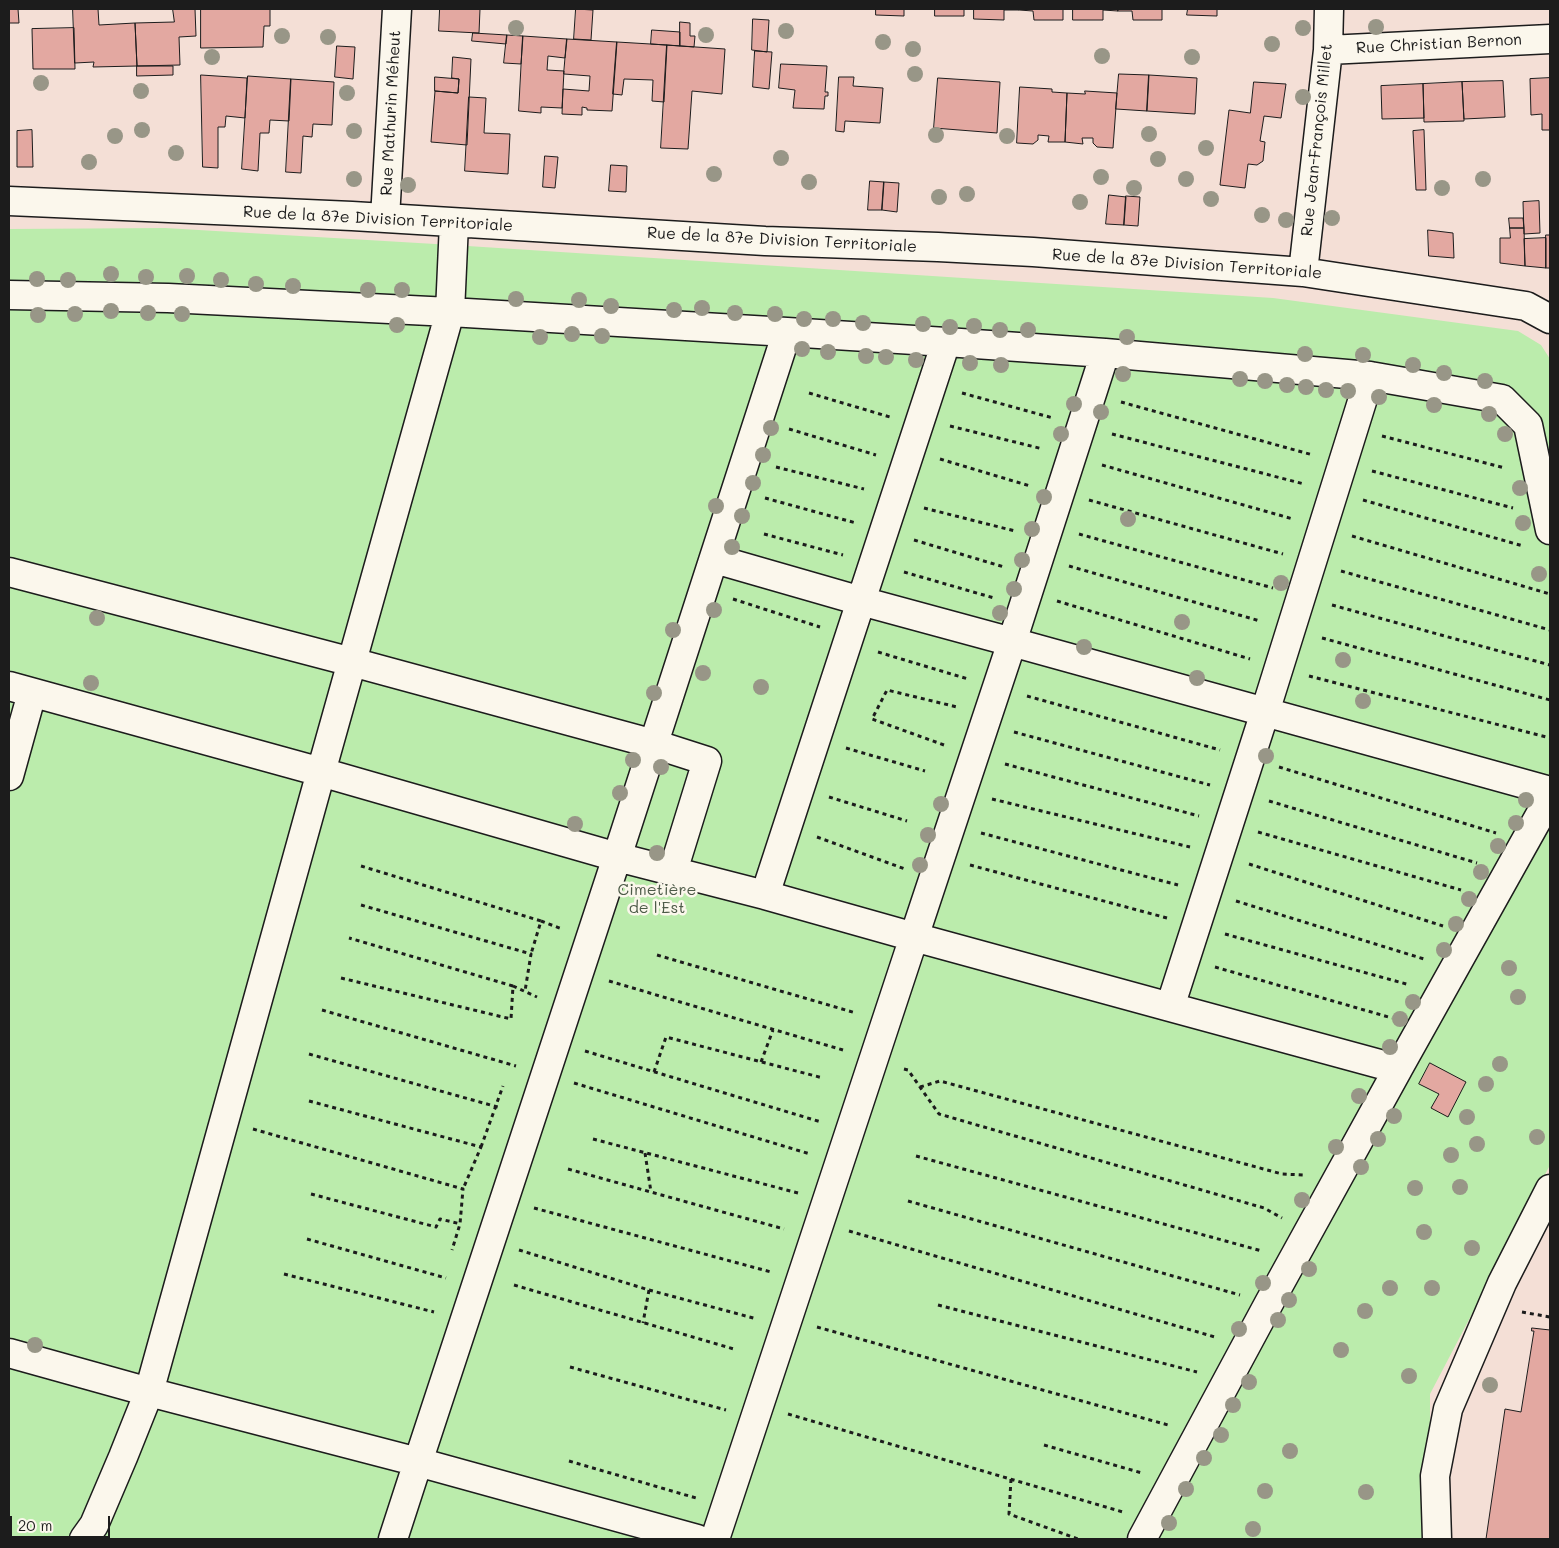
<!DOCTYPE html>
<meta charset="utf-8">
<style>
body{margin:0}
#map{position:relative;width:1559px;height:1548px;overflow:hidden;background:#f4dfd6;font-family:Mali,sans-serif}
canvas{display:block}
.frame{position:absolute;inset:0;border:10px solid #1c1c1c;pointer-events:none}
.scale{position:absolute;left:10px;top:1516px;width:100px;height:22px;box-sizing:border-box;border:2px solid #1c1c1c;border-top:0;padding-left:6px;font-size:15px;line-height:18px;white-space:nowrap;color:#1c1c1c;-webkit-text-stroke:4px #fbf7ec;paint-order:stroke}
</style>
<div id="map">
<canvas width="1559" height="1548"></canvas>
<div class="frame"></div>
<div class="scale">20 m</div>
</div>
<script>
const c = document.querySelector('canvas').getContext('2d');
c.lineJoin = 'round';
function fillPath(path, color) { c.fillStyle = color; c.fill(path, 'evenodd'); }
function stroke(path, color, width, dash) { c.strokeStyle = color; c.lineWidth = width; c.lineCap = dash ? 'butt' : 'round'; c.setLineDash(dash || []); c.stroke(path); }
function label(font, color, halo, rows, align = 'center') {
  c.font = font + ' Mali,sans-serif'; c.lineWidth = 5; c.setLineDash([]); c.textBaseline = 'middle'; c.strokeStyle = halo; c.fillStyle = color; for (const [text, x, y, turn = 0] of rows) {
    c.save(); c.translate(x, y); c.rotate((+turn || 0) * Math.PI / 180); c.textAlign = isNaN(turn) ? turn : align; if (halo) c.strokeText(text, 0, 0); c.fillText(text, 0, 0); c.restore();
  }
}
fillPath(new Path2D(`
 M 165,228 L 452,245 L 1273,298 L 1518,331 L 1541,345 L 1550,359 L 1550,1165 L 1430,1394 L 1430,1539 L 9,1539 L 9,229 Z`), '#bbecac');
const building = new Path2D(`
 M 9,9 L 18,9 L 19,23 L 9,23 Z
 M 73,9 L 98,9 L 99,25 L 135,23 L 137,66 L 93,67 L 94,62 L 75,63 Z
 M 173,9 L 195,9 L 196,36 L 179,37 L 180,65 L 137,66 L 135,23 L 174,22 Z
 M 201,9 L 270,9 L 270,26 L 264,26 L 263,47 L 201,48 Z
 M 440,9 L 480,9 L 479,33 L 439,31 Z
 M 576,9 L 593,10 L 591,40 L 574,39 Z
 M 876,9 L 904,9 L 904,16 L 876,15 Z
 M 935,9 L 964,9 L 964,16 L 935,16 Z
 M 974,9 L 1019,9 L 1019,10 L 1004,10 L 1004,20 L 974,19 Z
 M 1019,9 L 1063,9 L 1063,20 L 1034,20 L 1033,11 L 1019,10 Z
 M 1073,9 L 1118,9 L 1118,11 L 1103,10 L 1103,20 L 1073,20 Z
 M 1118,9 L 1162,9 L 1162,20 L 1133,20 L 1132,11 L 1118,11 Z
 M 1188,9 L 1217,9 L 1217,16 L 1187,15 Z
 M 753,19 L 769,20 L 767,52 L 752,50 Z
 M 680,22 L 690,23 L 690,36 L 695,36 L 694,47 L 680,46 Z
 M 74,28 L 75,69 L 33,69 L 32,29 Z
 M 652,30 L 680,32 L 680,46 L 651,44 Z
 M 473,33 L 507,35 L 506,44 L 472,41 Z
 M 507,35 L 523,36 L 521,64 L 504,63 Z
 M 523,36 L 567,39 L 565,58 L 548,56 L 547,70 L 564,71 L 562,108 L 541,107 L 541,113 L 519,111 Z
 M 567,39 L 617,42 L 612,111 L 587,110 L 587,108 L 582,107 L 582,115 L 562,114 L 563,89 L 589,91 L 590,76 L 564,74 Z
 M 617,42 L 667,45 L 664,102 L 652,101 L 653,80 L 624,79 L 622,95 L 613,94 Z
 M 667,45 L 725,49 L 722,94 L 692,91 L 688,149 L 661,148 Z
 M 337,46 L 355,47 L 353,79 L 335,77 Z
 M 755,51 L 772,52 L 769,89 L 753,87 Z
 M 453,57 L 471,59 L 467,145 L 431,142 L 435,91 L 458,93 L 459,79 L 452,78 Z
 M 781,64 L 827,66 L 825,92 L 828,92 L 828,96 L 825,96 L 824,109 L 793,108 L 795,90 L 779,88 Z
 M 137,66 L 173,66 L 173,75 L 137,76 Z
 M 1119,74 L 1149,75 L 1147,111 L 1116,109 Z
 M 201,75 L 247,78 L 245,118 L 226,116 L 225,127 L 218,127 L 218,168 L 203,167 Z
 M 1149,75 L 1197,78 L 1195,114 L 1147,111 Z
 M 248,76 L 291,79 L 289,121 L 270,120 L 269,133 L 260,133 L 258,171 L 242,169 Z
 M 435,77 L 459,79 L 458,93 L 435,91 Z
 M 839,77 L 854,77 L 853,86 L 883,88 L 880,123 L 845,121 L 844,132 L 836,131 Z
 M 938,78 L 1000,82 L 997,133 L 934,128 Z
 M 1550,78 L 1550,130 L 1542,130 L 1542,114 L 1531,115 L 1530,79 Z
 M 291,79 L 334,82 L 332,125 L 313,124 L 312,137 L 303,136 L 301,173 L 286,172 Z
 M 1503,81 L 1505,117 L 1464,119 L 1462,82 Z
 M 1254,82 L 1286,84 L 1281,118 L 1264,116 L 1260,141 L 1265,142 L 1263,161 L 1257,165 L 1248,164 L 1245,188 L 1220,185 L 1229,110 L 1250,113 Z
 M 1462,82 L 1464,121 L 1424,122 L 1423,84 Z
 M 1423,84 L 1424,118 L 1382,119 L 1381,86 Z
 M 1020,87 L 1052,89 L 1052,92 L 1067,93 L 1065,142 L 1048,142 L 1049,136 L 1038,135 L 1038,140 L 1033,144 L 1017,143 Z
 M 1085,91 L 1117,93 L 1113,148 L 1097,147 L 1093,143 L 1093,138 L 1082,138 L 1083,144 L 1065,142 L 1067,93 L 1085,94 Z
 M 469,97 L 486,98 L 484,133 L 510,134 L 508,174 L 465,171 Z
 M 32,130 L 33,167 L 17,167 L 17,131 Z
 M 1424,130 L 1426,190 L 1416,190 L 1413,131 Z
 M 545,156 L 558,157 L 555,188 L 543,187 Z
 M 611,165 L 627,166 L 626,192 L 609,191 Z
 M 870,181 L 884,182 L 882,210 L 868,210 Z
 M 884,182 L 899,183 L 897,212 L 882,210 Z
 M 1109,195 L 1126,197 L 1124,225 L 1106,224 Z
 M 1126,196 L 1140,197 L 1138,226 L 1124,225 Z
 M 1539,201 L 1540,233 L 1524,234 L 1523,202 Z
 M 1509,218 L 1523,218 L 1524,228 L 1510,228 Z
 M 1510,228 L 1524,228 L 1525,266 L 1500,263 L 1500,238 L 1510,238 Z
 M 1428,230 L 1453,233 L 1454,258 L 1429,256 Z
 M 1546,235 L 1550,235 L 1550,268 L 1546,268 Z
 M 1546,238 L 1546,268 L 1525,266 L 1524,239 Z
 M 1430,1063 L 1466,1082 L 1448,1117 L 1431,1108 L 1439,1094 L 1419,1084 Z
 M 1532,1328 L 1550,1330 L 1550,1539 L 1486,1539 L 1505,1409 L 1521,1412 L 1534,1331 L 1532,1331 Z`);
fillPath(building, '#e3a8a1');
stroke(building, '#1c1c1c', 1);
const minor = new Path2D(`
 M 1328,50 L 1550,39
 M 9,201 L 352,216 L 765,241 L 938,247 L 1033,252 L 1303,272 L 1526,306 L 1550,319
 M 385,218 L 397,9
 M 1303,272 L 1328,50 L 1329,9
 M 9,295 L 168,298 L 450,312 L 454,223
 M 450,312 L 787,332 L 617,857 L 321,772 Z
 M 1105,353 L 1370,376 L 1265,712 L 1550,791
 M 1370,376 L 1502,399 L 1528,425 L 1550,530
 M 9,572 L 352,662 L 654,744 L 707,761 L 673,871
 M 9,686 L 321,772 L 149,1392 L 418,1462 L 617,857 L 765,895 L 861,601 L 715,559
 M 9,776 L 32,693
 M 765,895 L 914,937 L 1012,642 L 861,601 L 946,342 L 787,332
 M 1398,1069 L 1550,797
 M 9,1353 L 149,1392 L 123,1457 L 94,1525 L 84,1539
 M 393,1539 L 418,1462 L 697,1539
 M 715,1539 L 914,937 L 1170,1007 L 1265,712 L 1012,642 L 1105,353 L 946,342
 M 1142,1539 L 1269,1303 L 1398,1069 L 1170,1007
 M 1437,1539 L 1435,1476 L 1448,1409 L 1502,1283 L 1550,1189`);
stroke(minor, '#1c1c1c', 31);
stroke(new Path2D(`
 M 809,393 L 890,417
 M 962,393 L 1053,418
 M 1121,402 L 1313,455
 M 950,426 L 1043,449
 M 789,429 L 876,455
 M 1112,434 L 1304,484
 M 1382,436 L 1505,468
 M 940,459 L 1030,486
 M 1102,465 L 1293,519
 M 776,467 L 864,489
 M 1372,471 L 1513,508
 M 765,498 L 856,523
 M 1089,500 L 1283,554
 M 1363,500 L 1523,546
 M 924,508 L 1015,531
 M 764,534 L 843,555
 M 1079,534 L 1273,588
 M 1352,536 L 1550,594
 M 914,540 L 1004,567
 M 1069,566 L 1260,621
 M 1341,571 L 1550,630
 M 904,572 L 994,598
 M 733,599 L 820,627
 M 1057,601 L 1250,659
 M 1332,605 L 1550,665
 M 1322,638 L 1550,700
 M 878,652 L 968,679
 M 1309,676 L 1550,738
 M 1027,696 L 1220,750
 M 1014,732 L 1210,785
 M 944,745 L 872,719 L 887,690 L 957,707
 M 846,748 L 925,771
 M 1005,764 L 1199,816
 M 1279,767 L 1496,833
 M 829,797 L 907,821
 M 992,799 L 1190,847
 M 1269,801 L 1477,863
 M 1258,832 L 1461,890
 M 981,833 L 1178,885
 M 817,837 L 905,869
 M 1249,864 L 1443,926
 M 970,865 L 1167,918
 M 361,866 L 541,921 L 531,954
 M 1236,901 L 1424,959
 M 361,905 L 531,954 L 525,991
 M 541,921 L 562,929
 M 1225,934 L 1410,985
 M 657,955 L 856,1013
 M 1215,967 L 1392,1018
 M 341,978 L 511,1019 L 513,986 L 349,938
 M 609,981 L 843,1050
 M 513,986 L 537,997
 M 322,1010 L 516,1066
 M 585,1051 L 821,1122
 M 309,1054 L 501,1108
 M 761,1062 L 773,1030
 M 904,1069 L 908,1070 L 939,1114 L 1264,1208 L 1282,1218
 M 654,1072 L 666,1037 L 823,1078
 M 574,1083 L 810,1154
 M 920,1087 L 940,1081 L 1282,1174 L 1303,1175
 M 309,1101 L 481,1147 L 463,1189
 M 253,1129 L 463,1189 L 460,1224 L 452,1250
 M 593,1139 L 798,1193
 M 481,1147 L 503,1086
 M 645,1153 L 651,1192
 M 916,1156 L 1262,1251
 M 568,1169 L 784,1229
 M 311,1194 L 436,1227 L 440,1219 L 461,1224
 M 908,1201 L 1240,1295
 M 534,1208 L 771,1272
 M 849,1231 L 1215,1337
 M 307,1239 L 446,1278
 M 519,1250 L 649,1290 L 643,1323
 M 284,1274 L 434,1312
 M 514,1285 L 734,1349
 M 649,1290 L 757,1319
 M 938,1305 L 1197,1372
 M 1522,1312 L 1550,1317
 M 817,1327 L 1168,1425
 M 570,1367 L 726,1410
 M 788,1414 L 1123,1512
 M 1044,1445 L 1142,1473
 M 569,1461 L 696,1498
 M 1011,1479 L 1009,1514 L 1078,1539`), '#1c1c1c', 3, [4, 4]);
stroke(minor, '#fbf7ec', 28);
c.fillStyle = '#989687';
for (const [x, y] of [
 [1376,27],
 [516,28],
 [1303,28],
 [786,31],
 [706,35],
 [282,36],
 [328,37],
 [883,42],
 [1272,44],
 [913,49],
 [1102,56],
 [212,57],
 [1192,57],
 [915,74],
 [41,83],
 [141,91],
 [347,93],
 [1303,97],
 [142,130],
 [354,131],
 [1149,134],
 [936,135],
 [115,136],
 [1007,136],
 [1206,148],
 [176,153],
 [781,158],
 [1158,159],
 [89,162],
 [714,174],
 [1101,177],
 [354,179],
 [1186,179],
 [1483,179],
 [809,182],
 [408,185],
 [1134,188],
 [1442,188],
 [967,194],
 [939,197],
 [1211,199],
 [1080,202],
 [1262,215],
 [1332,218],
 [1286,220],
 [111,274],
 [187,276],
 [146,277],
 [37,279],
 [68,280],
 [221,280],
 [256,284],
 [293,286],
 [368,290],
 [402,290],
 [516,299],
 [579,300],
 [611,306],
 [702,308],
 [674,310],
 [111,311],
 [148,313],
 [735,313],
 [75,314],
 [182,314],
 [775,314],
 [38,315],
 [804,319],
 [833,319],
 [863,323],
 [923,324],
 [397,325],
 [974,326],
 [950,327],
 [1000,330],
 [1028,330],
 [572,334],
 [602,336],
 [540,337],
 [1127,337],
 [802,349],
 [828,352],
 [1305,354],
 [1363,355],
 [866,356],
 [886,357],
 [916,360],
 [970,363],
 [1001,365],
 [1413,365],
 [1444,373],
 [1123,374],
 [1240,379],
 [1265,381],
 [1485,381],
 [1287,385],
 [1306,387],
 [1326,390],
 [1348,391],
 [1379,397],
 [1074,404],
 [1434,405],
 [1101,412],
 [1489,414],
 [771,428],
 [1061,434],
 [1505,434],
 [763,455],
 [753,483],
 [1520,488],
 [1044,497],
 [716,506],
 [742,516],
 [1128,519],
 [1523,523],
 [1032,529],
 [732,547],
 [1022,560],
 [1539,574],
 [1281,583],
 [1014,589],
 [714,610],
 [1000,613],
 [97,618],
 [1182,622],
 [673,630],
 [1084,647],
 [1343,660],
 [703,673],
 [1197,678],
 [91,683],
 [761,687],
 [654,693],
 [1363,701],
 [1266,756],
 [633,760],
 [661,767],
 [620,793],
 [1526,800],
 [941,804],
 [1516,823],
 [575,824],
 [928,835],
 [1498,846],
 [657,853],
 [920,865],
 [1481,872],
 [1469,899],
 [1456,924],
 [1444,950],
 [1509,968],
 [1518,997],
 [1413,1002],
 [1400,1019],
 [1390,1047],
 [1500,1064],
 [1486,1084],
 [1359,1096],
 [1394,1116],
 [1467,1117],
 [1537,1137],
 [1378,1139],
 [1477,1144],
 [1336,1147],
 [1451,1155],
 [1361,1167],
 [1460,1187],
 [1415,1188],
 [1302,1200],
 [1424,1232],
 [1472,1248],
 [1309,1269],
 [1263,1283],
 [1390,1288],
 [1432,1288],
 [1289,1300],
 [1365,1311],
 [1278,1320],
 [1239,1329],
 [35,1345],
 [1341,1350],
 [1409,1376],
 [1249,1382],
 [1490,1385],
 [1233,1405],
 [1221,1435],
 [1290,1451],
 [1204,1458],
 [1186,1489],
 [1265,1491],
 [1366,1492],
 [1169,1523],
 [1253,1529]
]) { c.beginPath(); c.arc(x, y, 8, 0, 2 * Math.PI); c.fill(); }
label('16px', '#1c1c1c', '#fbf7ec', [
 ["Rue Christian Bernon",1439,44,-3],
 ["Rue Mathurin Méheut",391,113,-87],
 ["Rue Jean-François Millet",1317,140,-84],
 ["Rue de la 87e Division Territoriale",378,219,3],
 ["Rue de la 87e Division Territoriale",782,240,3],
 ["Rue de la 87e Division Territoriale",1187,264,4]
]);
label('16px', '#4c5a47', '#fbf7ec', [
 ["Cimetière",657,890],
 ["de l'Est",657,908]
]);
</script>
